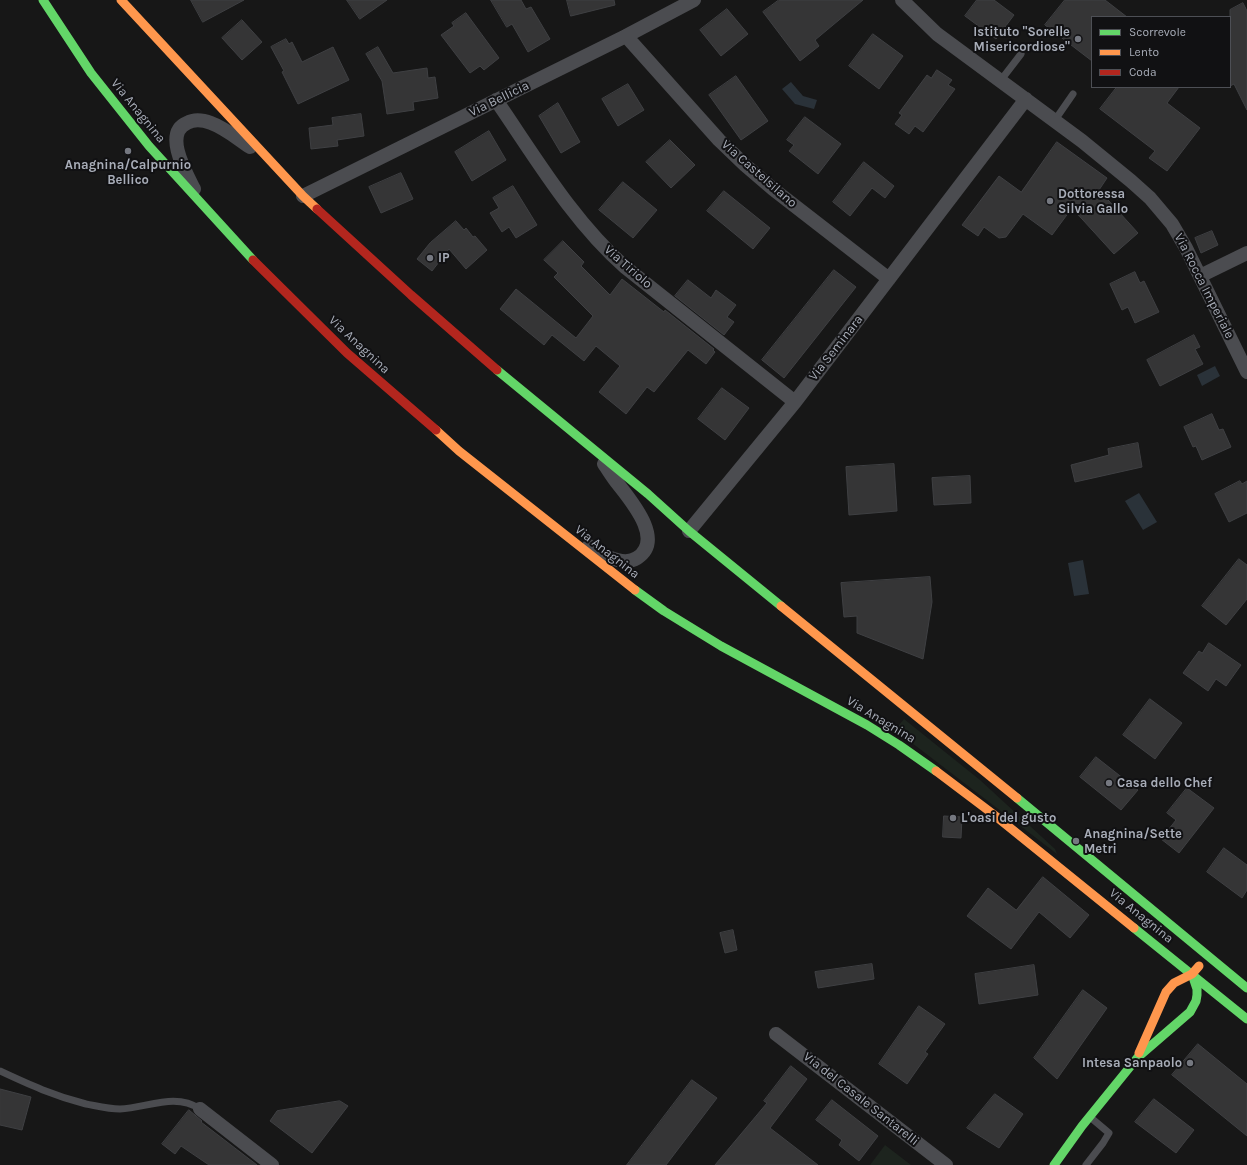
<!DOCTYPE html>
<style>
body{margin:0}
#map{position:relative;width:1247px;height:1165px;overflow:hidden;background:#171717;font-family:Karla,sans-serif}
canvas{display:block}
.legend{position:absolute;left:1091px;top:16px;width:140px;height:72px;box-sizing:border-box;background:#111113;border:1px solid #4d4f55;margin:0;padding:5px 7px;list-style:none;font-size:12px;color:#a8adb8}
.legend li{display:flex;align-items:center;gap:8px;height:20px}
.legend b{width:20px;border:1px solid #4d4f55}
</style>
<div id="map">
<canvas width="1247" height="1165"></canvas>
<ul class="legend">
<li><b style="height:5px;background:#63d668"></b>Scorrevole</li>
<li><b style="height:5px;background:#ff974d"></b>Lento</li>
<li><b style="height:5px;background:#b3261e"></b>Coda</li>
</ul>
</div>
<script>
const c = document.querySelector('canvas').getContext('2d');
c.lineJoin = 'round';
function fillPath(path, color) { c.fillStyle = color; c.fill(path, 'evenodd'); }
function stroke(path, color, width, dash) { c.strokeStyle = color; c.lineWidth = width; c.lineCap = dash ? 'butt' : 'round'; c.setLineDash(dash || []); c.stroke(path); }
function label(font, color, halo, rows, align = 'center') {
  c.font = font + ' Karla,sans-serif'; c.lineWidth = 4; c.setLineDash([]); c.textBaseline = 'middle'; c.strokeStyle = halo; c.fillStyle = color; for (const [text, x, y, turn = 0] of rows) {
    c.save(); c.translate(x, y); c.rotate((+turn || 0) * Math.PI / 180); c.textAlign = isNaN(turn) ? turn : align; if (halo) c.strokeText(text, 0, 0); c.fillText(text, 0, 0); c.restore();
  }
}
fillPath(new Path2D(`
 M 904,719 L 980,780 L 1055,849 L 1057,854 L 895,730 Z
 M 885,1145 L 911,1165 L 870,1165 Z`), '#1d241e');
fillPath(new Path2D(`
 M 791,82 L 803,96 L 817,100 L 814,109 L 795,104 L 782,89 Z
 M 1215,366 L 1220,376 L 1202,386 L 1197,375 Z
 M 1139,493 L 1157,522 L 1143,530 L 1125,501 Z
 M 1083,560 L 1089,594 L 1074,596 L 1068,563 Z`), '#2a3239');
const building = new Path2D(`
 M 191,0 L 244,0 L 203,22 Z
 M 347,0 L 387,0 L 360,19 Z
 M 491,0 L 521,0 L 526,9 L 531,7 L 550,39 L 528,52 L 512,24 L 507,27 Z
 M 567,0 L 614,0 L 615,5 L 571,16 Z
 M 779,0 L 863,0 L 815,40 L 819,46 L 800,61 L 763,12 Z
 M 977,0 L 994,0 L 1014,15 L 996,39 L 965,16 Z
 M 1065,0 L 1105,0 L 1127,17 L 1092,17 L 1092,61 L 1045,25 Z
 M 1243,3 L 1247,11 L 1247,110 L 1234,84 L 1230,86 L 1230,10 Z
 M 727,9 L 748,34 L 721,56 L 700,30 Z
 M 466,13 L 499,58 L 484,70 L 480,66 L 470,73 L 441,35 L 454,26 L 452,23 Z
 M 242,20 L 262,42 L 242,60 L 222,38 Z
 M 873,34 L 903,56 L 879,89 L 849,66 Z
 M 286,39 L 289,44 L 292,42 L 302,62 L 333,47 L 349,80 L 298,104 L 282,72 L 284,71 L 271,47 Z
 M 378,47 L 393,73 L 427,68 L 428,78 L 435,77 L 438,98 L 413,102 L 414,110 L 387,114 L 382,81 L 366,54 Z
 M 937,70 L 952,80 L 948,85 L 955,89 L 923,132 L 915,126 L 909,134 L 895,124 L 902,115 L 899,113 L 927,75 L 931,78 Z
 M 736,76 L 768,121 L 741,140 L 709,95 Z
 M 628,84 L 644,110 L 618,126 L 602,99 Z
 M 1117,87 L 1179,87 L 1167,103 L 1200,128 L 1167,171 L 1149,158 L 1155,151 L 1100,109 Z
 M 558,103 L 580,142 L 561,153 L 539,116 Z
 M 361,114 L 364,136 L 337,140 L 338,146 L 311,149 L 309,128 L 333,125 L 332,118 Z
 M 805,117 L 841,144 L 818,174 L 789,151 L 794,145 L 787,140 Z
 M 489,131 L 506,160 L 472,181 L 455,152 Z
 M 670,140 L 695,165 L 671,188 L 646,162 Z
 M 1057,142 L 1107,178 L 1099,190 L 1138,233 L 1114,254 L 1072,208 L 1052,235 L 1023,214 L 1006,237 L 999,238 L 984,227 L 978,236 L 962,225 L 999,176 L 1021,192 Z
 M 864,162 L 894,186 L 885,198 L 872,188 L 850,216 L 833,202 Z
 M 401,173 L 413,199 L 381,213 L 369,187 Z
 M 623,182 L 657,210 L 633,238 L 599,210 Z
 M 513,186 L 537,225 L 516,238 L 509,227 L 502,232 L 490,213 L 499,208 L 493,198 Z
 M 724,191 L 770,228 L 753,249 L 707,211 Z
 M 456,221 L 464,230 L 466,228 L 473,237 L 475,236 L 487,250 L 466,269 L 449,249 L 432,271 L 417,259 L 430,243 Z
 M 1212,231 L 1218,245 L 1201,253 L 1195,238 Z
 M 563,241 L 584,262 L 581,266 L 610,295 L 622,279 L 664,312 L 665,310 L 714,349 L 713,350 L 715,352 L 706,364 L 688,350 L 654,392 L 647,387 L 626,414 L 599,392 L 620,366 L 596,346 L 584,361 L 552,335 L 544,345 L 500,309 L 516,289 L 576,338 L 593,316 L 554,277 L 558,273 L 544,260 Z
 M 834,270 L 856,287 L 784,378 L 762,360 Z
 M 1135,272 L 1140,283 L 1144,281 L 1159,312 L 1135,323 L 1128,307 L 1122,310 L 1110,284 Z
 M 688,280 L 711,298 L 716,290 L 736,305 L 727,317 L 734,322 L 724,335 L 675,296 Z
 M 1194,335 L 1200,347 L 1195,349 L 1203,364 L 1160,386 L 1147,360 Z
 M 722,388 L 749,408 L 725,440 L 698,419 Z
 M 1212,414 L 1219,430 L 1223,429 L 1231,447 L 1202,460 L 1196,446 L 1193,447 L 1184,427 Z
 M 1138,443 L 1142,467 L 1075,482 L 1071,465 L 1109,455 L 1108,449 Z
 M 894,464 L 897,511 L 849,515 L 846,467 Z
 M 970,476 L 971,503 L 934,505 L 932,478 Z
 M 1240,481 L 1242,484 L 1247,481 L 1247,513 L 1229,522 L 1215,494 Z
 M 1239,559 L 1247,565 L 1247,599 L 1226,625 L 1202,606 Z
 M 930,577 L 932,602 L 923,659 L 857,633 L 857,616 L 844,617 L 841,583 Z
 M 1209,643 L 1241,665 L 1226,686 L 1216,679 L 1208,691 L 1183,673 L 1199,651 L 1202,653 Z
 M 1150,699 L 1182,723 L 1155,759 L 1123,735 Z
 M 1096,757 L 1138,790 L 1121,810 L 1080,777 Z
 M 1187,788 L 1214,808 L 1179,853 L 1161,839 L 1176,820 L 1167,813 Z
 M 944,816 L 962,817 L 961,838 L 943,837 Z
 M 1224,848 L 1247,865 L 1247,890 L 1242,898 L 1207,872 Z
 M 1043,877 L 1089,915 L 1070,938 L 1039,912 L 1011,949 L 967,916 L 988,888 L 1016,910 Z
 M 733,930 L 737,950 L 725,953 L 720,933 Z
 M 872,964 L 874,979 L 818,988 L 815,972 Z
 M 1034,965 L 1038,995 L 979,1004 L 975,974 Z
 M 1083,990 L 1107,1008 L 1057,1079 L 1034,1058 Z
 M 919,1006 L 945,1024 L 925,1052 L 928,1054 L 907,1084 L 879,1064 Z
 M 1198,1044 L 1247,1084 L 1247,1136 L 1172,1075 Z
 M 791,1066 L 807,1079 L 770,1128 L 818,1165 L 715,1165 L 767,1103 L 764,1101 Z
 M 692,1080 L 717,1098 L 666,1165 L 627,1165 Z
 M 0,1089 L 31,1097 L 22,1130 L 0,1125 Z
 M 995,1094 L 1023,1114 L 999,1148 L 967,1128 Z
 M 1154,1099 L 1194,1130 L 1176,1153 L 1135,1122 Z
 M 832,1100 L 878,1136 L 859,1161 L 839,1145 L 842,1140 L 816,1120 Z
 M 340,1101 L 348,1106 L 312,1153 L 270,1121 L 277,1111 Z
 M 189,1110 L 202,1121 L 201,1122 L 257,1165 L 209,1165 L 181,1146 L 175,1154 L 162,1144 Z`);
fillPath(building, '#353536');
stroke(building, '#3f4043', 1);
stroke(new Path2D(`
 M 1001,80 L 1021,54
 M 1055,120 L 1073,94
 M 0,1071 C 30,1085 54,1096 86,1104 C 97,1106 108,1109 120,1109 C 147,1108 175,1092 200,1109
 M 1086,1165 L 1103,1143 L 1109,1133 L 1090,1117`), '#4b4c50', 7);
stroke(new Path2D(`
 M 902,0 L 937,34 L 1082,141 L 1131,181 L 1150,198 L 1172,224 L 1186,248 L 1247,372
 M 626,36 L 719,140 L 745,165 L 773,189 L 889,279
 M 496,100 C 536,158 572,220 625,267 L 795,402
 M 194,189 C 186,173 163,133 187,123 C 194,119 203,120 211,123 C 225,128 238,139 250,147
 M 303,196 L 626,36 L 694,0
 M 1200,276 L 1247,253
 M 689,531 L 795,402 L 1026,99
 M 589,546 C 601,554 623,567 637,558 C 665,540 631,501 618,484 C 613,478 609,471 604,464
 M 776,1034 L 946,1165
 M 200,1109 L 272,1165`), '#4b4c50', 14);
stroke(new Path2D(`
 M 43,0 L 91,73 L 149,146 L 253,260
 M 497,370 L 648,494 L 689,531 L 781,606
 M 635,590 L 664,611 L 721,646 L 867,725 L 899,745 L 936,771
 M 1017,798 L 1247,988
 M 1134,928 L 1247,1019
 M 1054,1165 L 1082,1126 L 1138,1057 L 1190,1012 L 1196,1001 L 1197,995 L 1197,989 L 1192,974`), '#63d668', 9);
stroke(new Path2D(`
 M 121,0 L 303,196 L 317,209
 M 436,430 L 459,451 L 635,590
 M 781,606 L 1017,798
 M 936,771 L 993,814 L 1134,928
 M 1139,1053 L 1166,992 L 1174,983 L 1192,974 L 1199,966`), '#ff974d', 9);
stroke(new Path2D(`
 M 317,209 L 411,295 L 497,370
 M 253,260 L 347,353 L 436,430`), '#b3261e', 9);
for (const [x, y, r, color] of [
 [1078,39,4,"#757880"],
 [128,151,4,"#757880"],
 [1050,201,4,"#757880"],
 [430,258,4,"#757880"],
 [1109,783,4,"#757880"],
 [953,818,4,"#757880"],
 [1076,841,4,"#757880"],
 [1190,1063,4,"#757880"]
]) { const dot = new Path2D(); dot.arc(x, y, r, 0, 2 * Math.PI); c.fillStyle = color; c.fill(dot); stroke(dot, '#111113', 1.5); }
label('bold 13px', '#a8adb8', '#111113', [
 ["Istituto \"Sorelle",1070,32,"right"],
 ["Misericordiose\"",1070,47,"right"],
 ["Anagnina/Calpurnio",128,165,"center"],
 ["Bellico",128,180,"center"],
 ["Dottoressa",1058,194],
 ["Silvia Gallo",1058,209],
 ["IP",438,258],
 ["Casa dello Chef",1117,783],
 ["L'oasi del gusto",961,818],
 ["Anagnina/Sette",1084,834],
 ["Metri",1084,849],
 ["Intesa Sanpaolo",1182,1063,"right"]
], 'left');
label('13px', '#a8adb8', '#111113', [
 ["Via Bellicia",499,99,-26],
 ["Via Anagnina",138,111,51],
 ["Via Castelsilano",759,174,41],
 ["Via Tiriolo",628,267,41],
 ["Via Rocca Imperiale",1204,286,63],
 ["Via Anagnina",359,345,43],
 ["Via Seminara",836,348,-52],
 ["Via Anagnina",607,552,38],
 ["Via Anagnina",881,720,31],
 ["Via Anagnina",1141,916,39],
 ["Via del Casale Santarelli",861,1099,38]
]);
</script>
